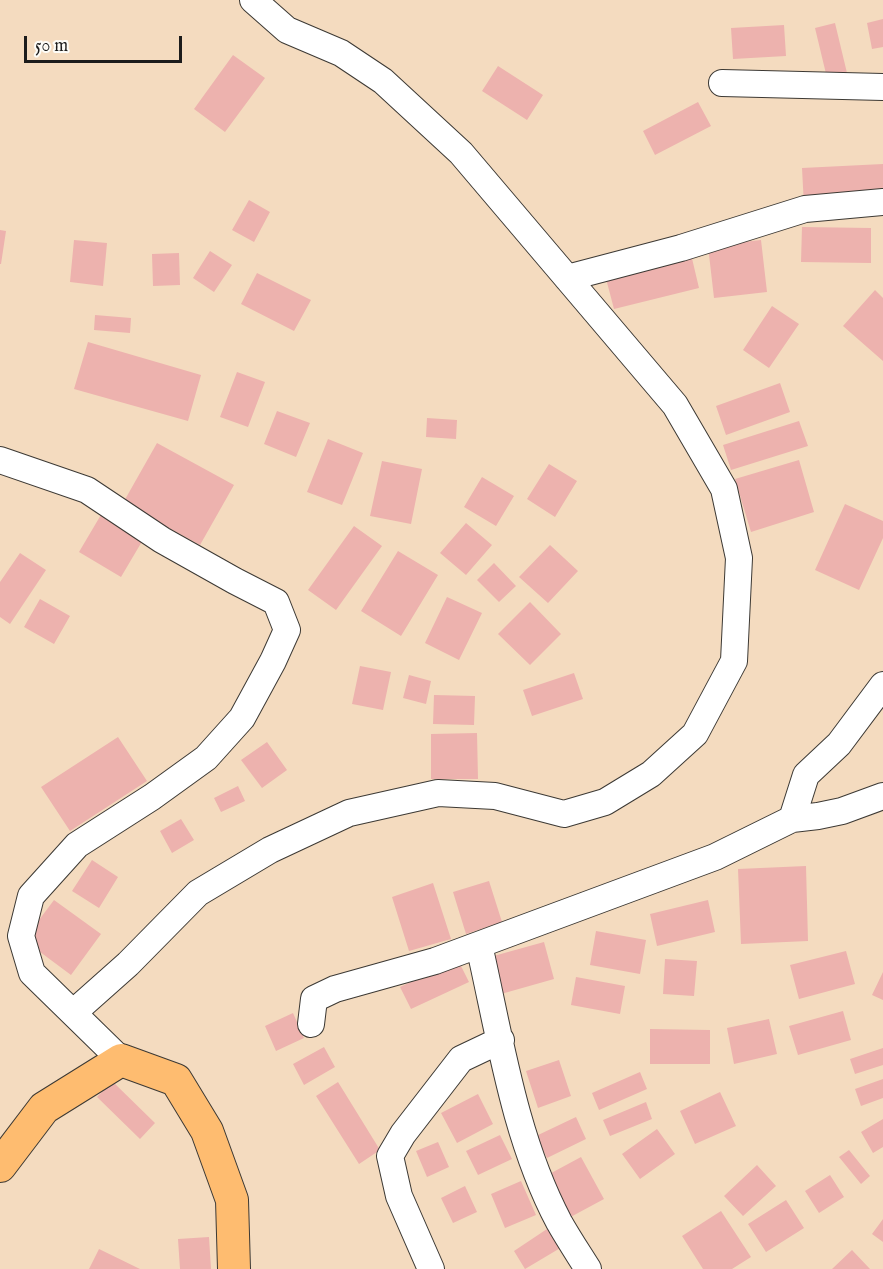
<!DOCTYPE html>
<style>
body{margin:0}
#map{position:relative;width:883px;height:1269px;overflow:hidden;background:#f4dbbf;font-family:"IM FELL English",serif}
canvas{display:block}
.scale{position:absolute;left:24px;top:36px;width:158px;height:27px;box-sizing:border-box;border:3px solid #1c1c1c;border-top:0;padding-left:8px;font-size:18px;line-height:21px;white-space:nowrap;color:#1c1c1c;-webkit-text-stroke:4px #fdfcf7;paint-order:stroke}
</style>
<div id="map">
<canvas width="883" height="1269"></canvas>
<div class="scale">50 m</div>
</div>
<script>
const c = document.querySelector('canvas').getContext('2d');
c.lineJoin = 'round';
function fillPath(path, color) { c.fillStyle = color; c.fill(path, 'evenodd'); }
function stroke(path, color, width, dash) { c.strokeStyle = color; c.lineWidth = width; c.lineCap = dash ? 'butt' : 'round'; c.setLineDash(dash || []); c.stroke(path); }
fillPath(new Path2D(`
 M 883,19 L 883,47 L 872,49 L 867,23 Z
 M 835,23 L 847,73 L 827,78 L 815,28 Z
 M 784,25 L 786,56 L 733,59 L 731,28 Z
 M 233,55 L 265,78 L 225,132 L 194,109 Z
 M 498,66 L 543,95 L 527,120 L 482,91 Z
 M 698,102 L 711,126 L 655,155 L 643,131 Z
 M 883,164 L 883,202 L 804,206 L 802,168 Z
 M 249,200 L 270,212 L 254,242 L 232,230 Z
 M 802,227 L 871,228 L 871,263 L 801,262 Z
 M 0,230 L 6,231 L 1,264 L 0,264 Z
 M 74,240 L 107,243 L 103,286 L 70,282 Z
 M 761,240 L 767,292 L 714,298 L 708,246 Z
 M 690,250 L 699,288 L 614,309 L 604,271 Z
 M 210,251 L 232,265 L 214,292 L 193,278 Z
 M 179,253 L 180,285 L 153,286 L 152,254 Z
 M 257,273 L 311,300 L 294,331 L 241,304 Z
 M 875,290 L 883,298 L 883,361 L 843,326 Z
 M 772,306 L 799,324 L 769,368 L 743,350 Z
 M 95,315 L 131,318 L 130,333 L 94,330 Z
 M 88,342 L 201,375 L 188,421 L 74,389 Z
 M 237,372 L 265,382 L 248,427 L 220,417 Z
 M 780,383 L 790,412 L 726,435 L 716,406 Z
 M 277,411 L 310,423 L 296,457 L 264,444 Z
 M 427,418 L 457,420 L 456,439 L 426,437 Z
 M 799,421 L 808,446 L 731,470 L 723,445 Z
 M 328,439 L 363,453 L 342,505 L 307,492 Z
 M 157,443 L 234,485 L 200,545 L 123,503 Z
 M 799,460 L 814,512 L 751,532 L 735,479 Z
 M 382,461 L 422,469 L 411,524 L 370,516 Z
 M 549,464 L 577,481 L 555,517 L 527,499 Z
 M 482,477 L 514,496 L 496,526 L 464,507 Z
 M 845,504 L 883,521 L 883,538 L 859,590 L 815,570 Z
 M 105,508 L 147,533 L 121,577 L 79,552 Z
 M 466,523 L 492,545 L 466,575 L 440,553 Z
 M 354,526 L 382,546 L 336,610 L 308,590 Z
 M 550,545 L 578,571 L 548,603 L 519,577 Z
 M 398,551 L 438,575 L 401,636 L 361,611 Z
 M 20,553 L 46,570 L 10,624 L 0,617 L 0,582 Z
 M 494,563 L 516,586 L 499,602 L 477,580 Z
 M 447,597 L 482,613 L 459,660 L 425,643 Z
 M 40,599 L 70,616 L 54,644 L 24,627 Z
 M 530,602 L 561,634 L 530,665 L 498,634 Z
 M 360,666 L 391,672 L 383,710 L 352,704 Z
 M 574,673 L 583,699 L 532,716 L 523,690 Z
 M 409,675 L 431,681 L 426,704 L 403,698 Z
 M 434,695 L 475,696 L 474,725 L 433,724 Z
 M 477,733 L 478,779 L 431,779 L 431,734 Z
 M 118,737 L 147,781 L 70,831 L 41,787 Z
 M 267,742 L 287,770 L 262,788 L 241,760 Z
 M 238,786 L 245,801 L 221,812 L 214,798 Z
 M 181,819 L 194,840 L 172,853 L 160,831 Z
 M 92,860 L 118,877 L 99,908 L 72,891 Z
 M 806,866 L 808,941 L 741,944 L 738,869 Z
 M 489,881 L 502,922 L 466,934 L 453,892 Z
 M 433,883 L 451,939 L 409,951 L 392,897 Z
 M 54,900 L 101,934 L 71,975 L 24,940 Z
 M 708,900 L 715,932 L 657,946 L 650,914 Z
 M 596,931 L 646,940 L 640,974 L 590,965 Z
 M 544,942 L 554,979 L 501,994 L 490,957 Z
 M 846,951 L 855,984 L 799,999 L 790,965 Z
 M 665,959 L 697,961 L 694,996 L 663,994 Z
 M 458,960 L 469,982 L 411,1009 L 400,987 Z
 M 883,972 L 883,1000 L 872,995 Z
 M 576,977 L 625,986 L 620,1014 L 571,1005 Z
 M 843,1011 L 851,1040 L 798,1055 L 789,1026 Z
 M 293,1013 L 304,1038 L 276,1051 L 265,1026 Z
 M 769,1019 L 777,1054 L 734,1064 L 727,1028 Z
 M 650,1029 L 710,1030 L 710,1064 L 650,1064 Z
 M 324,1047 L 335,1067 L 304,1085 L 293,1064 Z
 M 883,1048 L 883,1065 L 855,1074 L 850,1059 Z
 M 559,1060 L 571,1096 L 538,1108 L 526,1071 Z
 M 640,1072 L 647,1089 L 599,1110 L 592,1093 Z
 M 883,1079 L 883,1098 L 861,1106 L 855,1089 Z
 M 112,1081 L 155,1123 L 140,1139 L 97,1097 Z
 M 338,1082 L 380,1150 L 359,1164 L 316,1096 Z
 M 720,1092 L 736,1126 L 695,1144 L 680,1111 Z
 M 478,1094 L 493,1124 L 457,1143 L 441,1113 Z
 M 646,1102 L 652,1119 L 610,1136 L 603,1120 Z
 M 576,1117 L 586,1139 L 547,1158 L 536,1136 Z
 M 883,1119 L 883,1147 L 873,1153 L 861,1132 Z
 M 657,1129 L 675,1154 L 640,1179 L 622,1154 Z
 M 500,1135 L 512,1159 L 478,1175 L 466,1151 Z
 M 438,1142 L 449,1167 L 427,1177 L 416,1151 Z
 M 849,1150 L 870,1176 L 861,1184 L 839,1157 Z
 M 581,1157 L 604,1199 L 565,1220 L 542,1178 Z
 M 757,1165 L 776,1186 L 743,1216 L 724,1196 Z
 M 830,1175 L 844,1197 L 819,1213 L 805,1191 Z
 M 521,1181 L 536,1215 L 505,1228 L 491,1194 Z
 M 465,1186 L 477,1212 L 453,1223 L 441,1198 Z
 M 786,1200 L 804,1228 L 766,1252 L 748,1224 Z
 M 721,1211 L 751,1257 L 732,1269 L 703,1269 L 682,1236 Z
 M 883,1219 L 883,1242 L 872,1234 Z
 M 550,1227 L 562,1247 L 525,1269 L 514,1251 Z
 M 209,1237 L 211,1269 L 180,1269 L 178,1239 Z
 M 99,1249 L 140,1269 L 89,1269 Z
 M 852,1250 L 870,1269 L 832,1269 Z`), '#edb2ae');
const minor = new Path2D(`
 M 722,83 L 883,87
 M 567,278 L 681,248 L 805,209 L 883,202
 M 0,460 L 87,490 L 162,540 L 235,581 L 276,602 L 287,630 L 273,661 L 242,718 L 206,758 L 152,797 L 77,845 L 31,896 L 21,936 L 32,973 L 121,1060
 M 792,819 L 806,775 L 839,744 L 883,685
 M 479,945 C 500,1037 514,1137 559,1222 C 568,1238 578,1253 588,1269
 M 74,1012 L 128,964 L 198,893 L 270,850 L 349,813 L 438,793 L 495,796 L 564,814 L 605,802 L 651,774 L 695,734 L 734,661 L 739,558 L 724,489 L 675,405 L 461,153 L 383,81 L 341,53 L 287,30 L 253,0
 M 311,1024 L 314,999 L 335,989 L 435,961 L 715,857 L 792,819 L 818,816 L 842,811 L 883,796
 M 431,1269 L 399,1196 L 390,1156 L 403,1134 L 461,1059 L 501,1040`);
const major = new Path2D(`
 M 0,1166 L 44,1108 L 121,1060 L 176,1080 L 207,1131 L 232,1200 L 234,1269`);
stroke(minor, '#3c3934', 28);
stroke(major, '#3c3934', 34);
stroke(minor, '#fff', 26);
stroke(major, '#febc70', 32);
</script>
